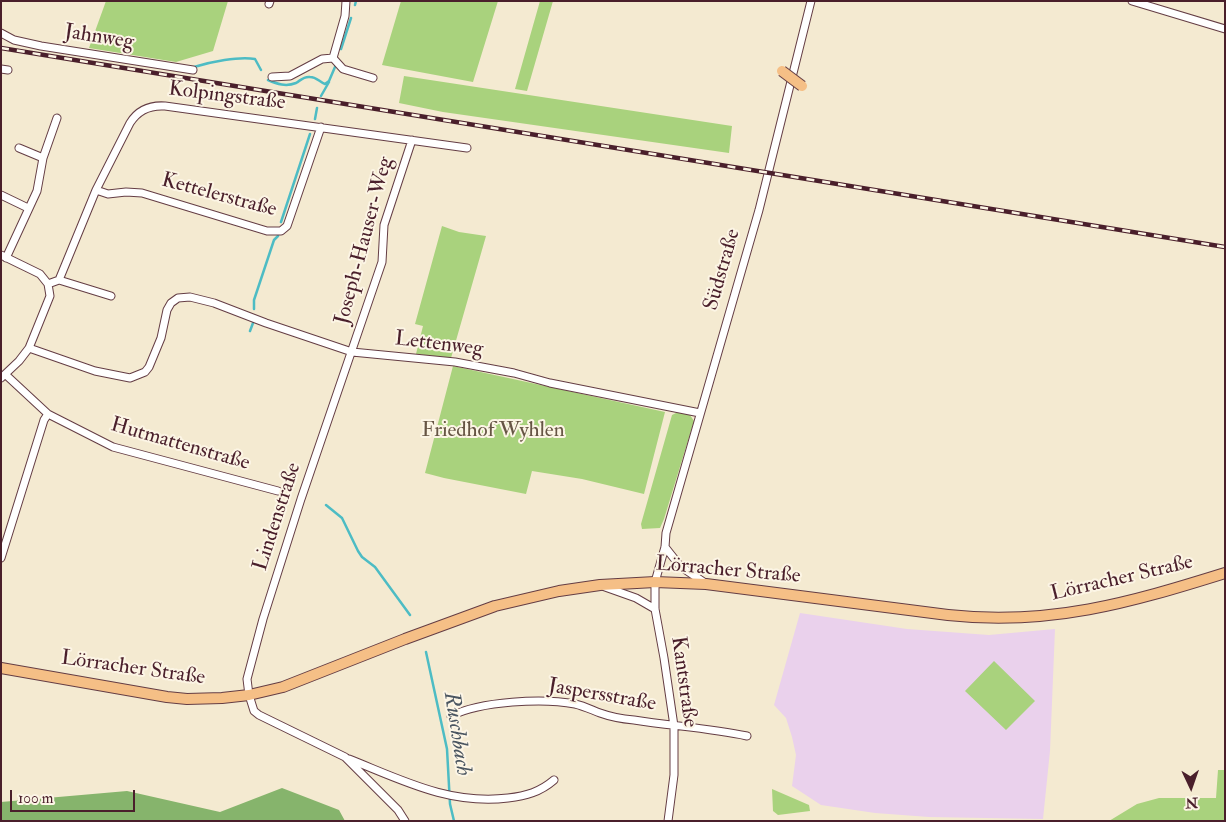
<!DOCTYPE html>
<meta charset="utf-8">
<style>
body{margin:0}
#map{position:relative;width:1226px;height:822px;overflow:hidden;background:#f4ead1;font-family:"IM FELL Double Pica",serif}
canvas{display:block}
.frame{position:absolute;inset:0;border:2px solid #4a1f2b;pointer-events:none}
.north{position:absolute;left:1166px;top:762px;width:50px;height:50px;-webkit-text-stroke:4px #fcf5e5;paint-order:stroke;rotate:177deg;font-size:14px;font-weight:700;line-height:20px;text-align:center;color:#4a1f2b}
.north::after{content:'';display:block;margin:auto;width:18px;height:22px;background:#4a1f2b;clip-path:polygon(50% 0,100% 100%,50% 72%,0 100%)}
.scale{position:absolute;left:10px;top:790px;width:125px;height:22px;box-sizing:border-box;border:2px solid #4a1f2b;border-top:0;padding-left:6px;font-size:15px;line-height:18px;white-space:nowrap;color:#4a1f2b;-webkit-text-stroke:4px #fcf5e5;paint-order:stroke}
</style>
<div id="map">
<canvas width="1226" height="822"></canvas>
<div class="frame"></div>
<div class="north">N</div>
<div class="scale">100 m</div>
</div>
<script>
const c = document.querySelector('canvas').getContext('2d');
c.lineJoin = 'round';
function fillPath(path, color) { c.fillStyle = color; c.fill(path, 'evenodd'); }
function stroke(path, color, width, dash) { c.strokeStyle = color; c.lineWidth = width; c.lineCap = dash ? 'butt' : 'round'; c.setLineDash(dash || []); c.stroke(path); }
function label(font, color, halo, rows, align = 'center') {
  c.font = font + ' "IM FELL Double Pica",serif'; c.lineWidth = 4; c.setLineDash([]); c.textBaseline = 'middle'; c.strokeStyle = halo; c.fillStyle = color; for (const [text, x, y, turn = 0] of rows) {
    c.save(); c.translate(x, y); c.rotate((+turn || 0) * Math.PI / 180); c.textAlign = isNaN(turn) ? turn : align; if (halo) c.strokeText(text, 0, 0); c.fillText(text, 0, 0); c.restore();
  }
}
fillPath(new Path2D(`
 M 800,613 L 907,629 L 989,635 L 1055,629 L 1050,751 L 1043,819 L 929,817 L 875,813 L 821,805 L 792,786 L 796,755 L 792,737 L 786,718 L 774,705 Z`), '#ead1ec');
fillPath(new Path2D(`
 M 106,1 L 228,1 L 213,51 L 176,62 L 89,48 Z
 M 401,1 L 498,1 L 473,82 L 382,65 Z
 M 540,1 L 553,1 L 527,91 L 515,89 Z
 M 404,76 L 732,126 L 729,153 L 443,112 L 399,103 Z
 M 442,226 L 459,232 L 486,236 L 451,358 L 416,354 L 423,326 L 415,324 Z
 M 453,366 L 665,412 L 644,494 L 582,479 L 532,471 L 526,494 L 444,478 L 425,473 Z
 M 678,412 L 690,415 L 694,421 L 664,519 L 660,528 L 642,529 L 641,524 L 672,415 Z
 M 994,661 L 1035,701 L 1006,730 L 965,691 Z
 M 1218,770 L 1225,770 L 1225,821 L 1109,821 L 1137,804 L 1159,798 L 1216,798 Z
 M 772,789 L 809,805 L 810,811 L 778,815 L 773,811 Z`), '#a9d27d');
fillPath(new Path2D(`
 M 282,788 L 339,810 L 345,821 L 1,821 L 1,802 L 127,791 L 220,812 Z`), '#86b46c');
stroke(new Path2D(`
 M 355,5 L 356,1
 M 341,49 L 351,18
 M 194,67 C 210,62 239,56 255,59 L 261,70
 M 268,80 C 277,84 286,87 296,83 C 301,80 304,76 310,77 C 317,77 319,82 325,84 L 329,81 L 335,67
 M 321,96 L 329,82
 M 315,119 L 317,108
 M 281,222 L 310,134
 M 254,309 L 254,300 L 274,240 L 278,236
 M 250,331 L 253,323
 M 326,505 L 342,518 L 358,551 L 362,557 L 375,567 L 410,615
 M 426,652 L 447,749 L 450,804 L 454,821`), '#4dbcc4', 2.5);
const street = new Path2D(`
 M 1132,1 L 1225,29
 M 269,4 L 270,1
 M 1,33 L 14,40 L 41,46 L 193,70
 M 333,58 L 345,16 L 346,1
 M 1,69 L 8,70
 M 272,77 L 290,76 L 322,59 L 333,58 L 343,69 L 373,78
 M 19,148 L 43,158
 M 96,190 L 108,194 L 126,192 L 142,193 L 267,231 L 281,231 L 287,226 L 321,127
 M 1,195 L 28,208
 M 1,255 L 40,274 L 48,284 L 50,296 L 29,348 L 19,361 L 1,378
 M 6,258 L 37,191 L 43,158 L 57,118
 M 59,280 L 96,190 L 130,123 C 138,110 150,105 165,106 L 467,148
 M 48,284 L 59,280 L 111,296
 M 29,348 L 95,371 L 130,378 L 145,372 L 149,367 L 161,338 L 167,310 L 171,303 L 178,298 L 190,297 L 214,303 L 266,323 L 352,352 L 455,362 L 514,373 L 550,383 L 700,413
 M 6,375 L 48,414 L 113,447 L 278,491
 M 665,547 L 680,566 L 705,583
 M 1,558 L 44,420 L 48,414
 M 605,587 L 636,598 L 655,609
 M 451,716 C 481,701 543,698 575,704 C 584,706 592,710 600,713 C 611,717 623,719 634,720 C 672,726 710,728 747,736
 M 349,759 C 402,780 449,805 508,798 C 526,796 540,792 554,780
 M 405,821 L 398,810 L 345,757 L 259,715 L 254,711 L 249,695 L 247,679 L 263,619 L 301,499 L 382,262 L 384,225 L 412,140
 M 668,821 L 674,775 L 674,726 L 664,658 L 655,609 L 655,582 L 665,547 L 666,533 L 759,210 L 811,1`);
const primary = new Path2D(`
 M 1,668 L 167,697 L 187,699 L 222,698 L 249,695 L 283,687 L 405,639 L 495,606 L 559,591 L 600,585 L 655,582 L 706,584 L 948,615 C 1050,626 1129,603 1225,573`);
stroke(street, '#643d44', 9);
stroke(primary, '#643d44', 12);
stroke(street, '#fff', 7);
stroke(primary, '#f5bf86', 10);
const rail = new Path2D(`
 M 1,48 L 1225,247`);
stroke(rail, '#4a1f2b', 4.5);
stroke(rail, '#fcf5e5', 2.5, [8]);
const primaryBridge = new Path2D(`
 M 782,71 L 802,86`);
stroke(primaryBridge, '#643d44', 12, []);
stroke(primaryBridge, '#f5bf86', 10);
label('21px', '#4a1f2b', '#fcf5e5', [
 ["Jahnweg",99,38,9],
 ["Kolpingstraße",227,97,7],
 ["Kettelerstraße",219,196,15],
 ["Joseph-Hauser-Weg",365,241,-75],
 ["Südstraße",723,270,-74],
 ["Lettenweg",439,345,7],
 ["Hutmattenstraße",180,445,16],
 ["Lindenstraße",278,517,-72],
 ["Lörracher Straße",728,571,5],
 ["Lörracher Straße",1122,579,-13],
 ["Lörracher Straße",133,669,8],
 ["Kantstraße",683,682,82],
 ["Jaspersstraße",602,696,10]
]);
label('21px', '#654', '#fcf5e5', [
 ["Friedhof Wyhlen",493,431]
]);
label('italic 22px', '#4b5661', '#fcf5e5', [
 ["Ruschbach",456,734,81]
]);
</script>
